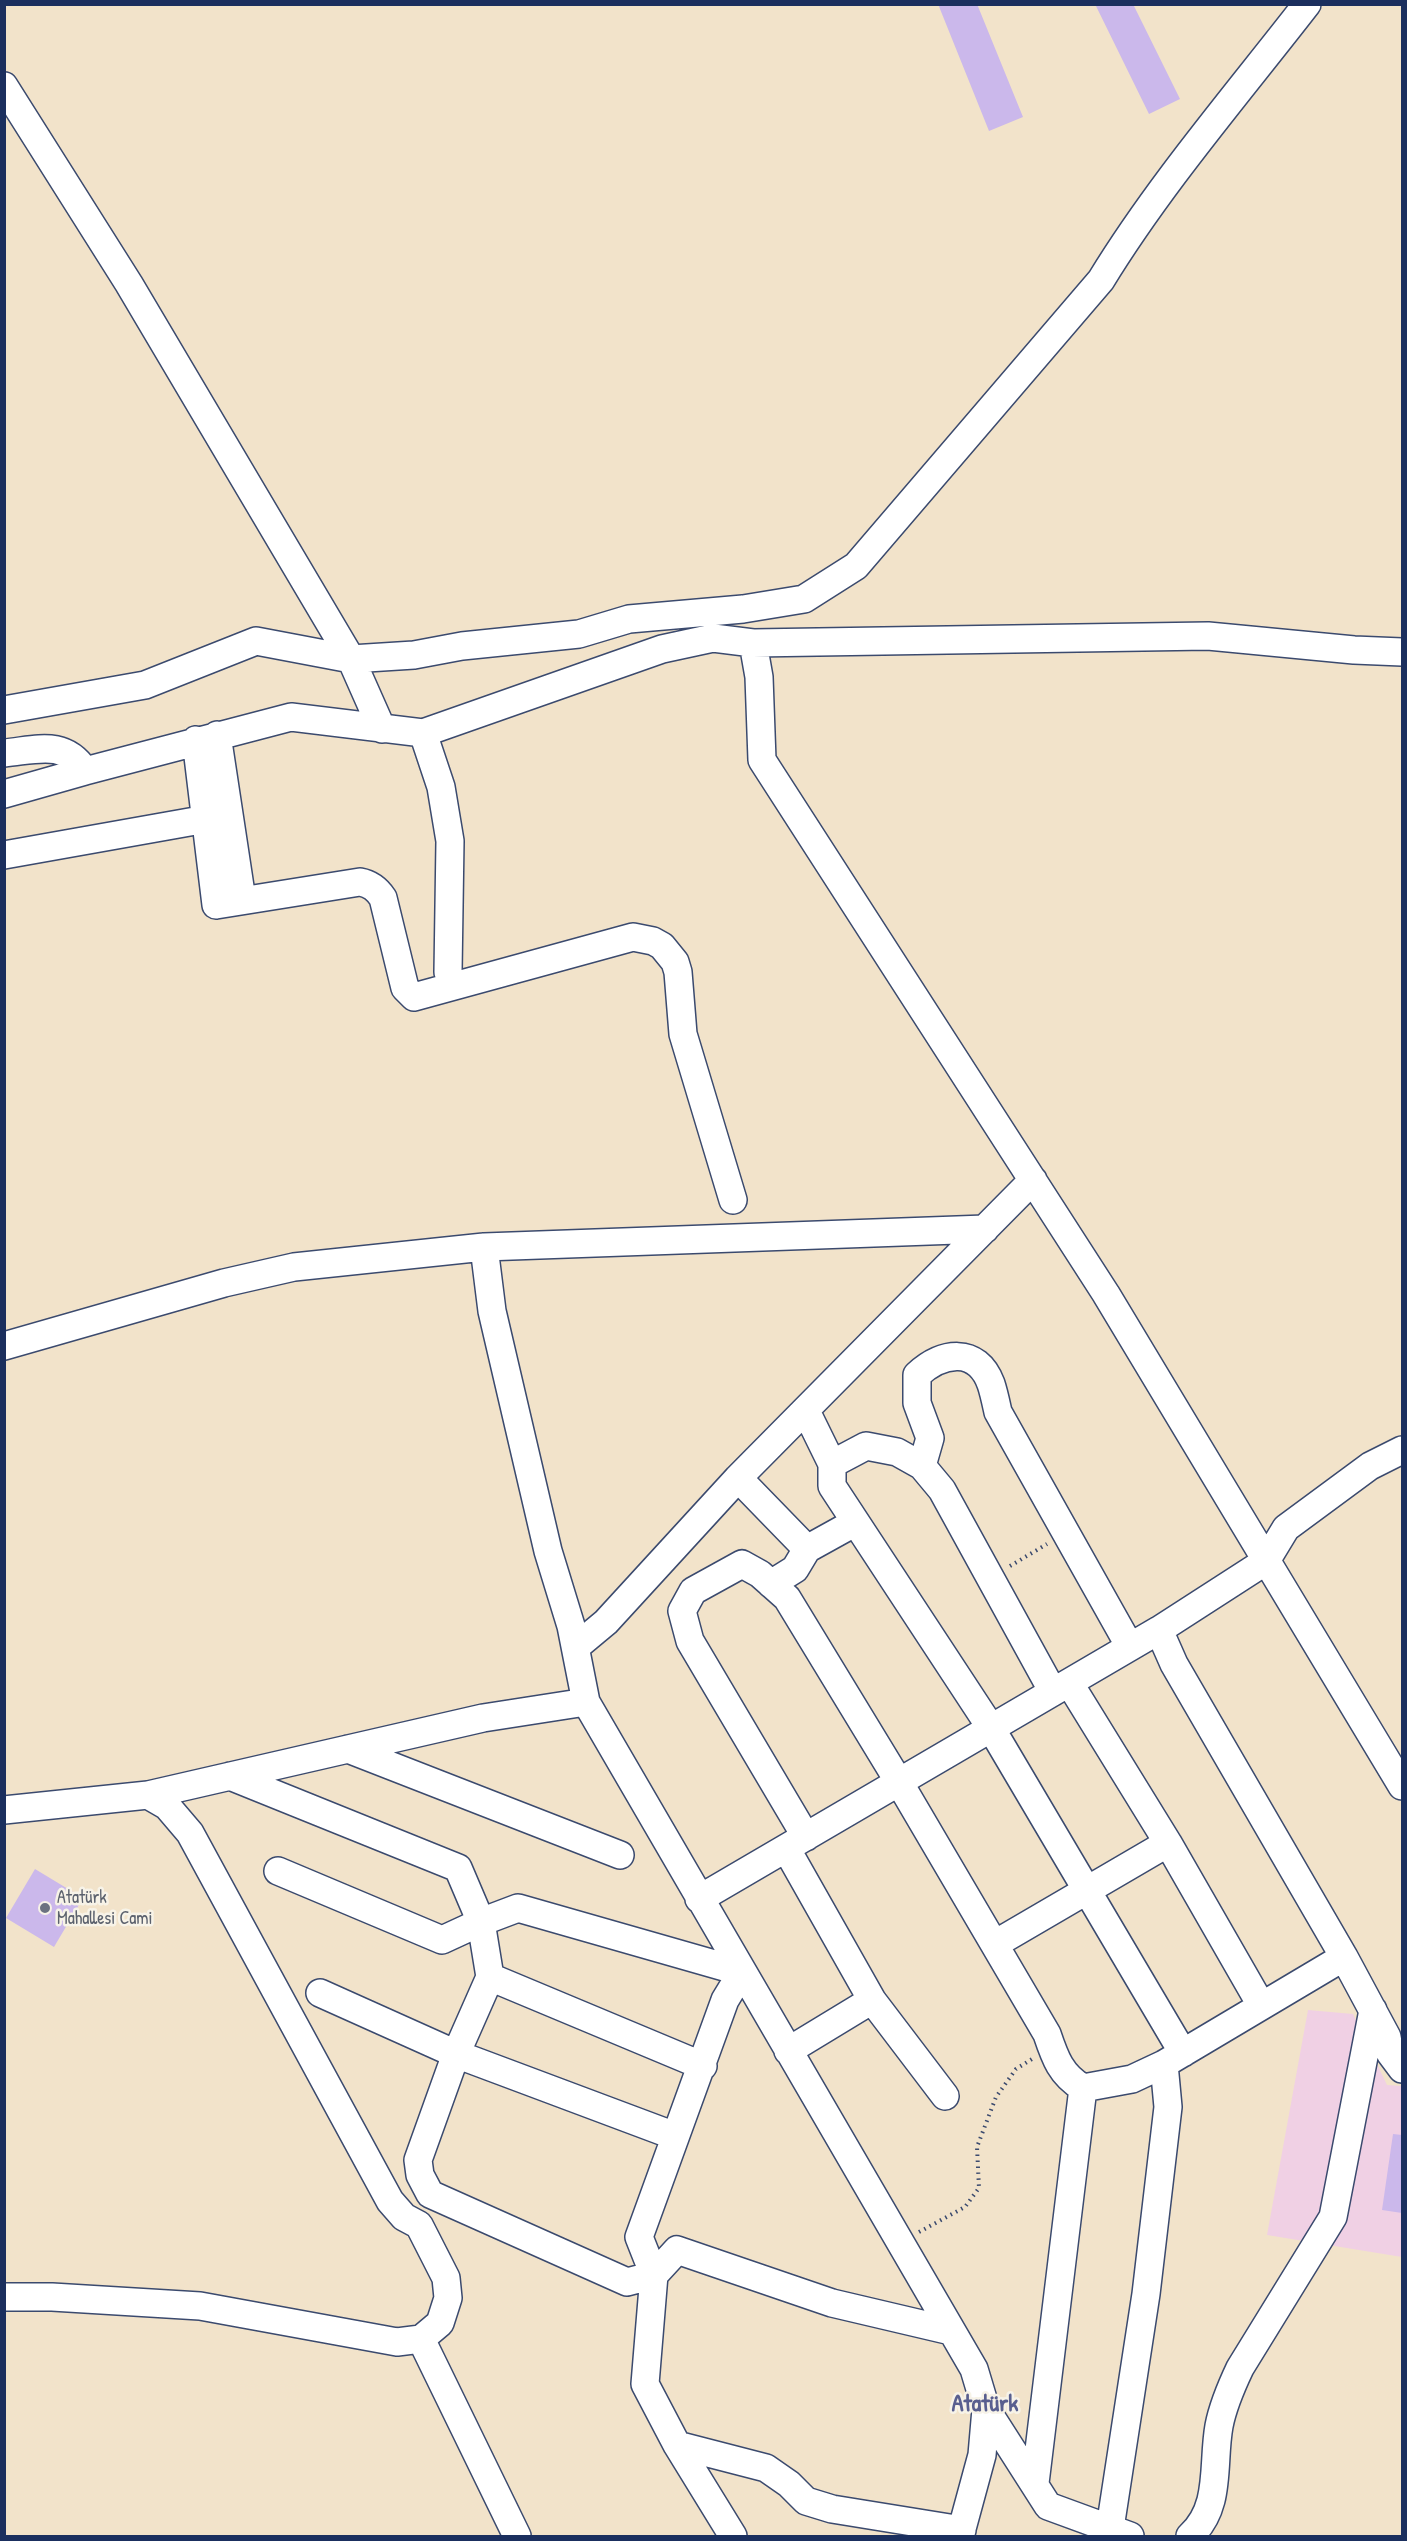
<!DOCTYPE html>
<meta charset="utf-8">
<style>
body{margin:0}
#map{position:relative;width:1407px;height:2541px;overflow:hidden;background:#f2e3ca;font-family:"Patrick Hand",sans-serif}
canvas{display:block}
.frame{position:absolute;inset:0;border:6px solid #1b2f5e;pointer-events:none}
</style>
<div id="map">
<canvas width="1407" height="2541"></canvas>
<div class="frame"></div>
</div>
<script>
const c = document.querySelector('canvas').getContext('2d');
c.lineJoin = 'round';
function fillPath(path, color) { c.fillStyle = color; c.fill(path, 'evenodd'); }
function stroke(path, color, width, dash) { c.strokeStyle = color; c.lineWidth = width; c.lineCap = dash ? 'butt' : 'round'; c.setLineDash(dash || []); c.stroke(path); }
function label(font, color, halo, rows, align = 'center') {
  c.font = font + ' "Patrick Hand",sans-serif'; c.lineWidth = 5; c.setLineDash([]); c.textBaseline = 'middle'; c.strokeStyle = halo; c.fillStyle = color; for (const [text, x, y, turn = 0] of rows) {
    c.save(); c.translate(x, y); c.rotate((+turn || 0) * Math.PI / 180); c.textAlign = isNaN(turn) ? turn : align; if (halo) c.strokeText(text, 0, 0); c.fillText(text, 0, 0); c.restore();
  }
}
fillPath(new Path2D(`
 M 1308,2010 L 1353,2014 L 1387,2085 L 1402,2086 L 1402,2257 L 1267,2235 Z`), '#f0d0e4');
fillPath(new Path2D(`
 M 938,4 L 977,4 L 1023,117 L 989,131 Z
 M 1095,4 L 1133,4 L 1180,99 L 1149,114 Z
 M 35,1869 L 83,1898 L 54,1947 L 6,1918 Z
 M 1393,2134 L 1402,2135 L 1402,2213 L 1382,2210 Z`), '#cbb8eb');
const minor = new Path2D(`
 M 4,86 L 129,284 L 351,659 L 382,729
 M 753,643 L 1208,636 L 1354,650 L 1402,652
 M 4,710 L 145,685 L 256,641 L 351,659 L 414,655 L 462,646 L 579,634 L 629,619 L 743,609 L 804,599 L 856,566 L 1101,280 C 1159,185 1238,93 1307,4
 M 423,733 L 441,787 L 450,841 L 448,972
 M 217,735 L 242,900
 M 196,740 L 216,905 L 360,882 C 371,884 377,889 383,898 L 405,988 L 414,997 L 633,937 L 653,941 L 662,946 L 675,962 L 678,972 L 683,1034 L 733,1200
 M 4,753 C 37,750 64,739 85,771 L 291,717 L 423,733 L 662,649 L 713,638 L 753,643 L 759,677 L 762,760 L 1106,1294 L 1402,1786
 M 4,794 L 85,771
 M 4,855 L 229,815
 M 484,1247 L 492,1311 L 548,1551 L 571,1626 L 586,1702 L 974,2369 L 986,2409 L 1048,2506 L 1130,2536
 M 4,1346 L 224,1283 L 294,1267 L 484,1247 L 985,1229
 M 806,1411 L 832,1464
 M 922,1466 L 930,1438 L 917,1403 L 917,1375 C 942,1352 977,1346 991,1384 C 994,1393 996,1403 998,1412 L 1130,1647
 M 738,1478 L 807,1549 L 854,1523
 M 771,1584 L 795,1569 L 807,1549
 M 1159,1630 L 1174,1664 L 1344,1957 L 1387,2037 L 1390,2053 L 1402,2069
 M 576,1647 L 606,1622 L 738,1478 L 1033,1180
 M 1070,1684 L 1168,1843 L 1261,2005
 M 1053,1692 L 942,1490 L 922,1466 L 897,1452 L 866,1446 L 832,1464 L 832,1486 L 991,1728 L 1183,2053
 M 348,1749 L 620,1855
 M 230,1776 L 458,1868 L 481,1922 L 490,1977 L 456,2054 L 418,2160 L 420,2175 L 430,2194 L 627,2282 L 654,2275 L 677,2250 L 832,2303 L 951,2331
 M 4,1810 L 148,1795 L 483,1718 L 586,1702
 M 806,1837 L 690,1641 L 682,1611 L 693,1591 L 742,1564 L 760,1574 L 787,1598 L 899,1782 L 1047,2034 C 1055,2058 1061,2075 1083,2088 L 1132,2079 L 1164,2064 L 1344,1957
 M 786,1848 L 872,2000 L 945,2096
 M 278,1871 L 442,1940 L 481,1922 L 518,1908 L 742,1972 L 725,2000 L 639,2237 L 654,2275 L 645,2384 L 677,2445 L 733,2536
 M 699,1899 L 1159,1630 L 1266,1561 L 1286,1528 L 1370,1466 L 1402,1450
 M 995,1944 L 1168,1843
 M 490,1977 L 703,2066
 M 320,1993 L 456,2054 L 675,2136
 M 788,2051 L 872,2000
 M 4,2297 L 52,2297 L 200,2306 L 397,2342 L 421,2339 L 440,2323 L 448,2298 L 446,2278 L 419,2225 L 404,2217 L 390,2201 L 190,1833 L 167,1806 L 148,1795
 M 421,2339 L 517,2536
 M 677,2445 L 766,2468 L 789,2484 L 806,2501 L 832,2509 L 962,2530
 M 1035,2483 L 1083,2088
 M 1110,2528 L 1146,2294 L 1168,2107 L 1164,2064
 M 960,2536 L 982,2455 L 986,2409
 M 1190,2536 C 1222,2507 1212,2464 1219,2426 C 1223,2405 1231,2387 1240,2368 L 1333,2217 L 1373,2010`);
stroke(minor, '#3b4a6e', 30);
stroke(new Path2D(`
 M 1010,1566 L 1047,1544
 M 919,2232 L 965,2207 L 979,2188 L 977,2147 L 996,2097 L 1016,2069 L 1032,2059`), '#3b4a6e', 4, [1.5, 4.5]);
stroke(minor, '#fff', 27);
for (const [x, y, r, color] of [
 [45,1908,6,"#6b7280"]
]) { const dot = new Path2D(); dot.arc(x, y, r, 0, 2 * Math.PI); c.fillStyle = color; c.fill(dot); stroke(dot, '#f7f3e8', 2); }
label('18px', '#5b616d', '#f7f3e8', [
 ["Atatürk",57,1898],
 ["Mahallesi Cami",57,1919]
], 'left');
label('bold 24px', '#595f8f', '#f7f3e8', [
 ["Atatürk",985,2405]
]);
</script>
